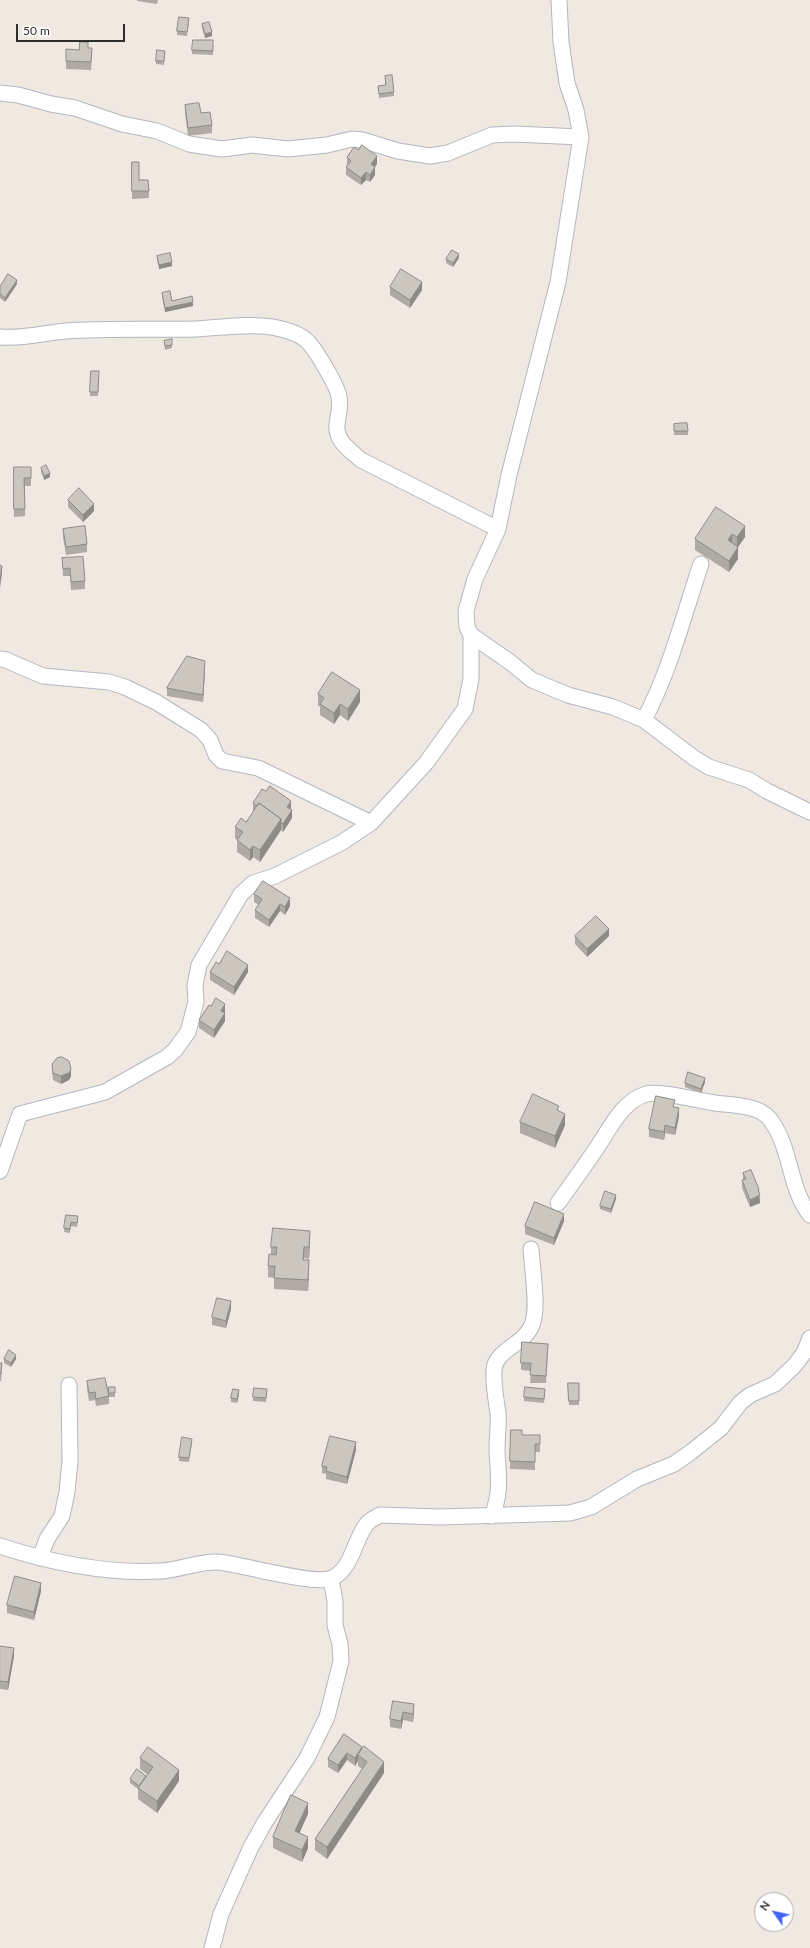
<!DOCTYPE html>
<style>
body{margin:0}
#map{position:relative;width:810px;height:1948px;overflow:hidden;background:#efe9e1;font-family:Lato,sans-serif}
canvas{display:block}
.north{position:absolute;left:754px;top:1892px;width:40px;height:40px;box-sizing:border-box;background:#fff;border:1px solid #ababab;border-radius:50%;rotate:304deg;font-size:11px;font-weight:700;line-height:16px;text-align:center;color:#2e2e2e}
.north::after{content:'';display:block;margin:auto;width:14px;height:18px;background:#4264fb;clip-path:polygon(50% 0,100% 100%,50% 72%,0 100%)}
.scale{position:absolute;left:16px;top:24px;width:109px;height:18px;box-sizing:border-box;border:2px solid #2e2e2e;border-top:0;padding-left:5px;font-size:12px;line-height:14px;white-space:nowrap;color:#2e2e2e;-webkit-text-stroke:3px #fff;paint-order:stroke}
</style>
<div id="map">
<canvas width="810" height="1948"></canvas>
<div class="north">N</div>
<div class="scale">50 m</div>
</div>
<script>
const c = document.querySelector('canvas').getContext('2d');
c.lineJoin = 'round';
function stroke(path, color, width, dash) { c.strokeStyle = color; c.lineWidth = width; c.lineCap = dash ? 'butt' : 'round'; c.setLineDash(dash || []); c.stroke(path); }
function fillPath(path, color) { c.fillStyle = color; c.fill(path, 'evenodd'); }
const minor = new Path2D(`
 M 559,0 L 561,42 L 567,83 L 576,110 L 581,137 L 558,282 L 509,475 L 498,529 L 475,579 L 466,611 L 467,627 L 471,635 L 510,662 L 532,680 L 568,695 L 613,707 L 644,720 L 694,758 L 709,767 L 749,780 L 767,791 L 810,812
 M 0,93 L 18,95 L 51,104 L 75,108 L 122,124 L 157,131 L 189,144 L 222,149 L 252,145 L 288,149 L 327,145 L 352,139 L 362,140 L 398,151 L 430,156 L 448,153 L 492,135 L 514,134 L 581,137
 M 0,337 C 22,339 44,333 66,331 C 109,328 153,330 196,329 C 221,328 247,323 272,327 C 283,329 301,334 308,342 C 316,350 338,387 339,397 C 341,407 338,415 337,424 C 335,441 350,450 361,460 L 498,529
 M 0,659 L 6,660 L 43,676 L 109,682 L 125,687 L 156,702 L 201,730 L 210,740 L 216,755 L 222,761 L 258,768 L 371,823
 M 644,720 C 670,671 683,617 701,564
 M 0,1171 L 20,1114 L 105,1092 L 167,1057 L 175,1050 L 188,1032 L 196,1002 L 195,985 L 199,965 L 241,894 L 253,883 L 275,876 L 341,843 L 371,823 L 426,763 L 465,709 L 471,679 L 471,635
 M 558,1203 C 571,1185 584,1167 596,1149 C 610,1129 621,1102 646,1094 C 659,1090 700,1101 715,1103 C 731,1105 758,1105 769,1118 C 792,1147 788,1187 810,1215
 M 492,1516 C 502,1490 498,1476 497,1450 C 497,1437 499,1425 498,1413 C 496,1399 493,1384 494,1370 C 495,1350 524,1345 532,1325 C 539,1309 532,1268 531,1249
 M 0,1546 C 52,1563 106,1574 161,1571 C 180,1570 199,1561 218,1562 C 241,1564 315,1586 332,1578 C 352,1569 354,1541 366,1525 C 369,1520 375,1518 380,1515 L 440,1517 L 570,1513 L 591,1507 L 637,1479 L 674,1464 L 691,1452 L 721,1428 L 740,1403 L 750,1395 L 775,1384 L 794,1366 L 804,1353 L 810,1338
 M 40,1558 L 47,1539 L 62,1516 L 67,1492 L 70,1461 L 69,1385
 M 212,1948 L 221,1914 L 251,1847 L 265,1822 L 307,1758 L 327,1717 L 341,1661 L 340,1644 L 335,1625 L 335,1601 L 331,1579`);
stroke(minor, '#b4b7c1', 17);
stroke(minor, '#fff', 15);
fillPath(new Path2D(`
 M 137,0 L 158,0 L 157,4 L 137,1 Z
 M 189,22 L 187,36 L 177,35 L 177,31 Z
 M 202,24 L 212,36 L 205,38 L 202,28 Z
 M 213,40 L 213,55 L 192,54 L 192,50 Z
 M 88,48 L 92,56 L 91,70 L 66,69 L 66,49 L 79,50 Z
 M 165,51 L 164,65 L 156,64 L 156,61 Z
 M 385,76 L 394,92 L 394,96 L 379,98 L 378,86 L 385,85 Z
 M 185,105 L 201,113 L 212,125 L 212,133 L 188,136 L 185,113 Z
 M 347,157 L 377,164 L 375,167 L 375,175 L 370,182 L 366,180 L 361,185 L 346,175 L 346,167 L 348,166 L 347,165 Z
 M 132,162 L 139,180 L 148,180 L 149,198 L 132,199 Z
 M 157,256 L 172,266 L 159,269 L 157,260 Z
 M 459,258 L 453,267 L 446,263 L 446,259 Z
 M 17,284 L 5,302 L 0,298 L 0,287 Z
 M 390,287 L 422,290 L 410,308 L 390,295 Z
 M 162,293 L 172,301 L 193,306 L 165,312 L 162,297 Z
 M 164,341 L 172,345 L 172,348 L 165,350 Z
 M 91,371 L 99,371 L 98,396 L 90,396 Z
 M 687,423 L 688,435 L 674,435 L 674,424 Z
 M 14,467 L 31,467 L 31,486 L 25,486 L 25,516 L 14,517 Z
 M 41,468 L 50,477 L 44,480 L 41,472 Z
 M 68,500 L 94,511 L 83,522 L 68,507 Z
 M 716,507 L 745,537 L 738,547 L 738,559 L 729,572 L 695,550 L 695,539 Z
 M 63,529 L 87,544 L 87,552 L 66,555 L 63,537 Z
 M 62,558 L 85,581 L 85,589 L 71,590 L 70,576 L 63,576 Z
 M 205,669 L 203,702 L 167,696 L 167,688 Z
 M 318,694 L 360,702 L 348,721 L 340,715 L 334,724 L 320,715 L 320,707 L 318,705 Z
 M 253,803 L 291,808 L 290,810 L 292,818 L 283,832 L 281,830 L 260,862 L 253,857 L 250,861 L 237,852 L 237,840 L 235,838 L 235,827 L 246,822 L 254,811 L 253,810 Z
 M 254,894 L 290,906 L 285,915 L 280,911 L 269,927 L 255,918 L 255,910 L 259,905 L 254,902 Z
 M 575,936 L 609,936 L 587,957 L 575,944 Z
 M 219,964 L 248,972 L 234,995 L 210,980 L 210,972 Z
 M 225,1012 L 225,1021 L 214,1038 L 199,1028 L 199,1020 Z
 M 52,1064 L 71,1076 L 69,1080 L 61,1084 L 53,1080 L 52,1072 Z
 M 705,1082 L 701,1093 L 685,1087 L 685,1083 Z
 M 675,1107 L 679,1116 L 675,1135 L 665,1133 L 664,1140 L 649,1137 L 649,1129 Z
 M 520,1122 L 565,1125 L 555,1148 L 520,1133 Z
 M 743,1173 L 759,1194 L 760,1203 L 750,1207 L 742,1188 L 742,1180 L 743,1180 Z
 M 616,1199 L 611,1213 L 600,1209 L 600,1206 Z
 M 66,1215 L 78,1220 L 77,1227 L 71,1226 L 70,1233 L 64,1232 Z
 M 564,1221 L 554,1245 L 525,1234 L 525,1226 Z
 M 310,1242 L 309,1259 L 304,1258 L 304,1260 L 309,1271 L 308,1291 L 274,1289 L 274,1278 L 268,1277 L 268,1266 L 271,1254 L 271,1247 Z
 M 231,1309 L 226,1328 L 212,1325 L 212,1317 Z
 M 548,1351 L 546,1383 L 530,1383 L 531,1371 L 521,1370 L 521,1363 Z
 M 4,1359 L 16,1359 L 11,1367 L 4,1363 Z
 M 0,1363 L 2,1371 L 1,1381 L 0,1381 Z
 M 87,1381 L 109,1396 L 109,1404 L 96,1406 L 95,1400 L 89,1401 L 87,1389 Z
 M 568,1383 L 579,1383 L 579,1405 L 569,1405 Z
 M 109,1387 L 115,1387 L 115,1397 L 109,1397 Z
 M 267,1393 L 266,1402 L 253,1401 L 253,1397 Z
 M 545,1393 L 544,1403 L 524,1401 L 524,1397 Z
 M 239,1394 L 237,1403 L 231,1402 L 231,1398 Z
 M 511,1430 L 522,1435 L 540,1435 L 540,1452 L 535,1452 L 535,1470 L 510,1469 Z
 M 192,1443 L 189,1462 L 179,1461 L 179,1457 Z
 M 356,1450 L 347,1484 L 326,1479 L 326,1474 L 322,1473 L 322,1466 Z
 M 41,1591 L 34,1620 L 7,1613 L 7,1605 Z
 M 0,1646 L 14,1656 L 8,1690 L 0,1689 Z
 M 393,1701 L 414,1712 L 413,1722 L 403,1720 L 401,1729 L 390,1727 L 390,1719 Z
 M 344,1734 L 362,1749 L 384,1773 L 327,1859 L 315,1850 L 315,1839 L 362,1769 L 358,1766 L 358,1761 L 355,1766 L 347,1760 L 338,1773 L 328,1767 L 328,1759 Z
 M 140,1758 L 179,1781 L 157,1813 L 138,1799 L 138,1789 L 130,1783 L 130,1779 L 146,1776 L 148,1775 L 140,1769 Z
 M 308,1814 L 299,1833 L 308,1848 L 302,1862 L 273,1848 L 273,1837 Z`), '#afaba4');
fillPath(new Path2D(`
 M 212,32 L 212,36 L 205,38 L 205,34 Z
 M 377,156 L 377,164 L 371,172 L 371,164 Z
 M 375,167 L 375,175 L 370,182 L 370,175 Z
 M 366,172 L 366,180 L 361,185 L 361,178 Z
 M 459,254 L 459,258 L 453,267 L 453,263 Z
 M 172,262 L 172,266 L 159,269 L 159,265 Z
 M 17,280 L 17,284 L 5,302 L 5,298 Z
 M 422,282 L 422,290 L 410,308 L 410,300 Z
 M 193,302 L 193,306 L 165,312 L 165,308 Z
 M 50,473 L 50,477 L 44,480 L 44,476 Z
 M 94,504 L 94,511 L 83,522 L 83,515 Z
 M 745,526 L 745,537 L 738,547 L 738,559 L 729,572 L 729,561 L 737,549 L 737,537 Z
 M 732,534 L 732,545 L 728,540 Z
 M 2,566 L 2,573 L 0,588 L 0,581 Z
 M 205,661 L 205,669 L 203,702 L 203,695 Z
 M 360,690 L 360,702 L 348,721 L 348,709 Z
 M 340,704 L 340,715 L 334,724 L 334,713 Z
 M 291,801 L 291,808 L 287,815 L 287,807 Z
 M 292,810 L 292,818 L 283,832 L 283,824 Z
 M 281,819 L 281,830 L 260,862 L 260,850 Z
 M 253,846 L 253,857 L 250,861 L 250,850 Z
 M 290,898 L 290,906 L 285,915 L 285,907 Z
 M 280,904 L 280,911 L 269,927 L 269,920 Z
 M 609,929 L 609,936 L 587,957 L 587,949 Z
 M 248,965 L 248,972 L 234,995 L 234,987 Z
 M 225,1004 L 225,1012 L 221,1018 L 221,1011 Z
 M 225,1013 L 225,1021 L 214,1038 L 214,1030 Z
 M 71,1069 L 71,1076 L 69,1080 L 61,1084 L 61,1076 Z
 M 705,1078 L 705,1082 L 701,1093 L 701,1089 Z
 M 679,1108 L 679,1116 L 675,1135 L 675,1128 Z
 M 565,1114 L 565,1125 L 555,1148 L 555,1136 Z
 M 665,1125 L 665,1133 L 664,1140 L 664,1132 Z
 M 759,1189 L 760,1203 L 750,1207 L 750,1200 L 758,1190 Z
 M 616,1195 L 616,1199 L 611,1213 L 611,1209 Z
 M 564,1214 L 564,1221 L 554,1245 L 554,1238 Z
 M 310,1231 L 310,1242 L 309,1259 L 309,1247 Z
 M 309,1260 L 309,1271 L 308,1291 L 308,1280 Z
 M 231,1301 L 231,1309 L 226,1328 L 226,1321 Z
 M 16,1355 L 16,1359 L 11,1367 L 11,1363 Z
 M 239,1390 L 239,1394 L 237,1403 L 237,1399 Z
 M 356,1442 L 356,1450 L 347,1484 L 347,1477 Z
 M 41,1583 L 41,1591 L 34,1620 L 34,1612 Z
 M 14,1648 L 14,1656 L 8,1690 L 8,1682 Z
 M 414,1704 L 414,1712 L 413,1722 L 413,1714 Z
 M 403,1712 L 403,1720 L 401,1729 L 401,1721 Z
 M 362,1747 L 362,1754 L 358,1755 L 358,1761 L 355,1766 L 355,1758 Z
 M 347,1753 L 347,1760 L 338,1773 L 338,1765 Z
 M 384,1762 L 384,1773 L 327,1859 L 327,1847 Z
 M 179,1770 L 179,1781 L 157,1813 L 157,1801 Z
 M 308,1803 L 308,1814 L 295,1843 L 295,1831 Z
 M 308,1837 L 308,1848 L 302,1862 L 302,1850 Z`), '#8e8b86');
const building = new Path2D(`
 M 179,17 L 189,18 L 187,32 L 177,31 Z
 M 209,22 L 212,32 L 205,34 L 202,24 Z
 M 193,40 L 213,40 L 213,51 L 192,50 Z
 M 80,42 L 88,42 L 88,48 L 92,48 L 91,62 L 66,61 L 66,49 L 79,50 Z
 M 157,50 L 165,51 L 164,61 L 156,61 Z
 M 392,75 L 394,92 L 379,94 L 378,86 L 386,85 L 385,76 Z
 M 199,103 L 201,113 L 210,112 L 212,125 L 188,128 L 185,105 Z
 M 362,145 L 377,156 L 371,164 L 375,167 L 370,175 L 366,172 L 361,178 L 346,167 L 351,161 L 347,157 L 354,147 L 358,150 Z
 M 132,162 L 139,162 L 139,180 L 148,180 L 149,191 L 132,191 Z
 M 452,250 L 459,254 L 453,263 L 446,259 Z
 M 170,253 L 172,262 L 159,265 L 157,256 Z
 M 401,269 L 422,282 L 410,300 L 390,287 Z
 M 8,274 L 17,280 L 5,298 L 0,294 L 0,287 Z
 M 170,291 L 172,301 L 192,296 L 193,302 L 165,308 L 162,293 Z
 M 172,339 L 172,345 L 165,346 L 164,341 Z
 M 91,371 L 99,371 L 98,392 L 90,392 Z
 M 687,423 L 688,431 L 674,431 L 674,424 Z
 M 46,465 L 50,473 L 44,476 L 41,468 Z
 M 14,467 L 31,467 L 31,478 L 24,478 L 25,509 L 14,509 Z
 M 79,488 L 94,504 L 83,515 L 68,500 Z
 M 716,507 L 745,526 L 737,537 L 732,534 L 728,540 L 738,547 L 729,561 L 695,539 Z
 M 85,526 L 87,544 L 66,547 L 63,529 Z
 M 83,557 L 85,581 L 71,582 L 70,568 L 63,569 L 62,558 Z
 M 0,565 L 2,566 L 0,581 Z
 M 187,656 L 205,661 L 203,695 L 167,688 Z
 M 332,672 L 360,690 L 348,709 L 340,704 L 334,713 L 320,704 L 324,698 L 318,694 Z
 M 270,786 L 291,801 L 287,807 L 292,810 L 283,824 L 281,823 L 281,819 L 259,803 L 257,806 L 253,803 L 262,789 L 266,791 Z
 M 259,803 L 281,819 L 260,850 L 253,846 L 250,850 L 237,840 L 243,832 L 235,827 L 241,818 L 246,822 Z
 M 263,881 L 290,898 L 285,907 L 280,904 L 269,920 L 255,910 L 262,899 L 254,894 Z
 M 596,916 L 609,929 L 587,949 L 575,936 Z
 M 227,951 L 248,965 L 234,987 L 210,972 L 216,962 L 219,964 Z
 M 216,998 L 225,1004 L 221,1011 L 225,1013 L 214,1030 L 199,1020 L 209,1005 L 211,1006 Z
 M 62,1057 L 69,1061 L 71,1069 L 69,1073 L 61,1076 L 53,1073 L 52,1064 L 57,1058 Z
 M 688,1072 L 705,1078 L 701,1089 L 685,1083 Z
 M 533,1094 L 559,1106 L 557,1110 L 565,1114 L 555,1136 L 520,1122 Z
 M 656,1096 L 675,1100 L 673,1107 L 679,1108 L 675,1128 L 665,1125 L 664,1132 L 649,1129 Z
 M 751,1170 L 759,1189 L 758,1190 L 760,1195 L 750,1200 L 742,1180 L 746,1179 L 743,1173 Z
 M 605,1191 L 616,1195 L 611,1209 L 600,1206 Z
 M 535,1202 L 564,1214 L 554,1238 L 525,1226 Z
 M 66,1215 L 78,1216 L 77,1223 L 71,1222 L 70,1229 L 64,1228 Z
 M 273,1228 L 310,1231 L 309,1247 L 304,1247 L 303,1260 L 309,1260 L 308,1280 L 274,1278 L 275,1266 L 268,1266 L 269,1254 L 276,1255 L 277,1247 L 271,1247 Z
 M 217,1298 L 231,1301 L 226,1321 L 212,1317 Z
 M 522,1342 L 548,1344 L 546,1376 L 530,1375 L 531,1363 L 521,1363 Z
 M 9,1350 L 16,1355 L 11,1363 L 4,1359 Z
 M 0,1363 L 2,1363 L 1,1374 L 0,1373 Z
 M 105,1378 L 109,1396 L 96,1399 L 95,1392 L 89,1393 L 87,1381 Z
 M 568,1383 L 579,1383 L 579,1401 L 569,1401 Z
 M 109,1387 L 115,1387 L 115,1393 L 109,1393 Z
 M 525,1387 L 545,1389 L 544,1399 L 524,1397 Z
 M 254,1388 L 267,1389 L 266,1398 L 253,1397 Z
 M 233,1389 L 239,1390 L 237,1399 L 231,1398 Z
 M 511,1430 L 522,1430 L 522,1435 L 540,1435 L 540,1444 L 535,1444 L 535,1462 L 510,1461 Z
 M 330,1436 L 356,1442 L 347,1477 L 326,1471 L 327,1467 L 322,1466 Z
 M 182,1437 L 192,1439 L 189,1458 L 179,1457 Z
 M 15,1576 L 41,1583 L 34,1612 L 7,1605 Z
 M 0,1646 L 14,1648 L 8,1682 L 0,1681 Z
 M 393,1701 L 414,1704 L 413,1714 L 403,1712 L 401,1721 L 390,1719 Z
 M 344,1734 L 362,1747 L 355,1758 L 347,1753 L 338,1765 L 328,1759 Z
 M 364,1746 L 384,1762 L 327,1847 L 315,1839 L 367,1762 L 358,1755 Z
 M 148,1747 L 179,1770 L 157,1801 L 138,1788 L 153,1767 L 140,1758 Z
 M 137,1769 L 146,1776 L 139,1786 L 130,1779 Z
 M 291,1795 L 308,1803 L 295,1831 L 308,1837 L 302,1850 L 273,1837 Z`);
fillPath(building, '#cbc7bf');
stroke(building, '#8e8b86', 1);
</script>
